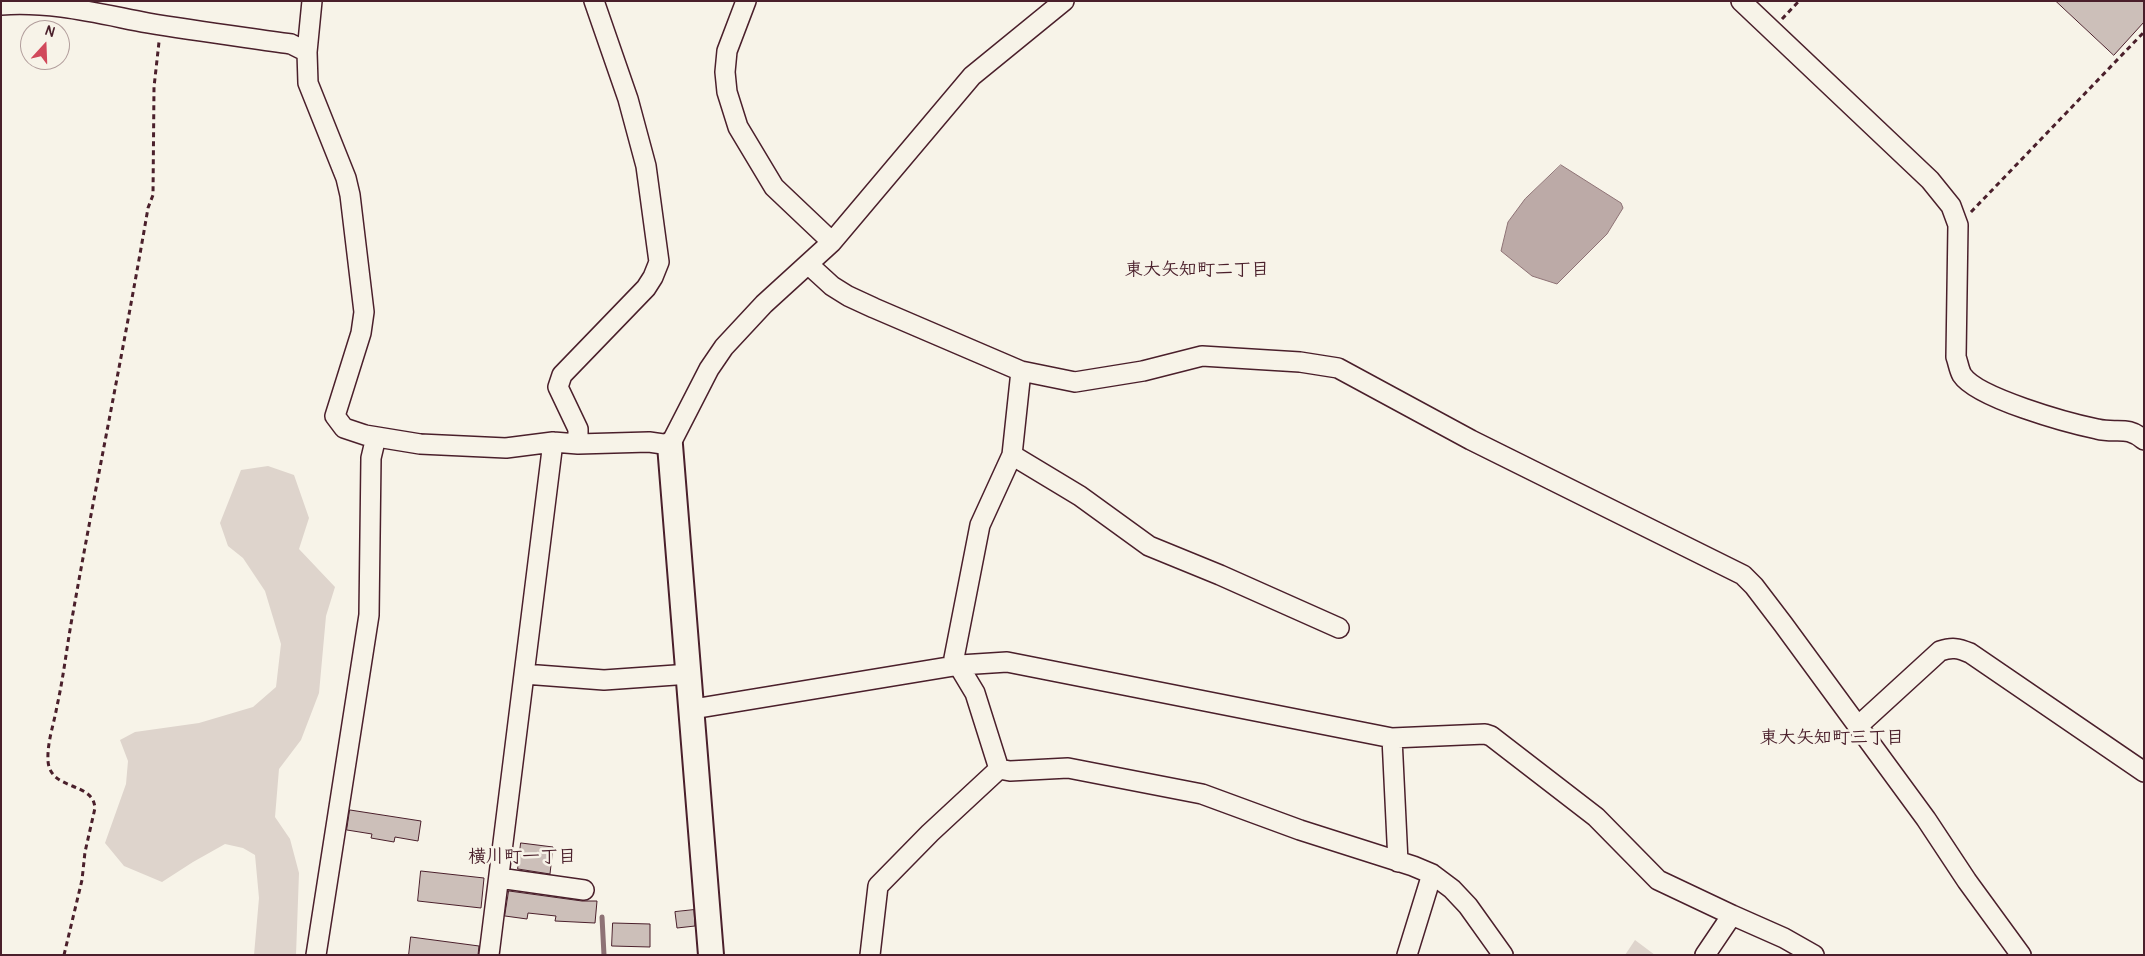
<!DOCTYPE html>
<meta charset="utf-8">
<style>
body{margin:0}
#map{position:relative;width:2145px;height:956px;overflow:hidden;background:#f7f3e8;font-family:Pangolin,sans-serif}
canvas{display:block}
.frame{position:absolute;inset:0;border:2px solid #4a1f2b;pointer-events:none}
.north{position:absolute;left:20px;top:20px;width:50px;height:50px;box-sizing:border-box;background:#f7f3e8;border:1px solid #b29e9c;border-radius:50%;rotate:20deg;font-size:14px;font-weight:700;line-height:20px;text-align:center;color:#4a1f2b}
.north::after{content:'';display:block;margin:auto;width:18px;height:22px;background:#d1495b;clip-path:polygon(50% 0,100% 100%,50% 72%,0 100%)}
</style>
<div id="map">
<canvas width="2145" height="956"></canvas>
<div class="frame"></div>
<div class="north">N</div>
</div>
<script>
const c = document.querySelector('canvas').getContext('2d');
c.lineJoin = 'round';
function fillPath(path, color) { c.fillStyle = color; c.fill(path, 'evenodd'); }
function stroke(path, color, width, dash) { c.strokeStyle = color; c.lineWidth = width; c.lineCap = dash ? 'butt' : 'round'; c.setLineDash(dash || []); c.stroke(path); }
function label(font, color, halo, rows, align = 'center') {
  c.font = font + ' Pangolin,"Klee One",sans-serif'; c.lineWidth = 5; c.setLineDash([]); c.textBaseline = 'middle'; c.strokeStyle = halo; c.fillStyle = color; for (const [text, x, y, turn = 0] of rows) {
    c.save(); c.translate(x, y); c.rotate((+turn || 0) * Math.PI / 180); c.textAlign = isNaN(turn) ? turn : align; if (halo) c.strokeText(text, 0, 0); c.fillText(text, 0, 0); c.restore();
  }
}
fillPath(new Path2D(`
 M 268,466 L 294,475 L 309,518 L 299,549 L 335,587 L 326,616 L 319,693 L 301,740 L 279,769 L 275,817 L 290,839 L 299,873 L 296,955 L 254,955 L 259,898 L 255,855 L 243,848 L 225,844 L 193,862 L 162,882 L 124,866 L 105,843 L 126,784 L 128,761 L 120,740 L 135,732 L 199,723 L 253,707 L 276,687 L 281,644 L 265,591 L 243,558 L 228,546 L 220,523 L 241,470 Z
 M 1635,940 L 1655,955 L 1625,955 Z`), '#ded4cc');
const water = new Path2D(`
 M 1561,165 L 1621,203 L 1623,208 L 1607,234 L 1557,284 L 1532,276 L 1501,251 L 1508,222 L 1525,199 Z`);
fillPath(water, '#bcaaa7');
stroke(water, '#8e7275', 1);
stroke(new Path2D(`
 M 602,917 L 604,955`), '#8e7275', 5);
const building = new Path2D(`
 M 2056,1 L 2144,1 L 2144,22 L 2114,55 Z
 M 350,810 L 421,821 L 418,841 L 395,837 L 394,842 L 371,838 L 372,834 L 347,830 Z
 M 521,843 L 553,847 L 550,874 L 518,869 Z
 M 421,871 L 484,878 L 481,908 L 418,901 Z
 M 509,891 L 582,901 L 597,901 L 595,923 L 555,921 L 556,916 L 528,913 L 527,919 L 505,916 Z
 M 694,910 L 695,926 L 677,928 L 675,912 Z
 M 613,923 L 650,924 L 650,947 L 612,946 Z
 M 411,937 L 479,946 L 478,955 L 409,955 Z`);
fillPath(building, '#ccbfb9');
stroke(building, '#4a1f2b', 1);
const minor = new Path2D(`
 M 312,1 L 307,52 L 308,83 L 346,178 L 350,195 L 364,312 L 361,333 L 335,416 L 344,428 L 365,435 L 420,444 L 506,448 L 553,442 L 578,444 L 649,442 L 670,445 L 709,369 L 724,347 L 764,304 L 832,242 L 972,76 L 1064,1
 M 746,1 L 727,51 L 725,72 L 727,92 L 738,127 L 774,187 L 832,242
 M 1741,1 L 1930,180 L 1951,206 L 1958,225 L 1956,357 C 1958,362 1959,370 1962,375 C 1977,398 2068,423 2097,429 C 2117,434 2127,425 2144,440
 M 1,5 C 51,1 100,14 148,23 C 196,31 243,37 291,44 L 307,52
 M 809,265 L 832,286 L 848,296 L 874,308 L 1021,371 L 1075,382 L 1143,371 L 1202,356 L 1300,362 L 1338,368 L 1471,440 L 1743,575 L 1754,586 L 1783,624 L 1926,819 L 1967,881 L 2021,955
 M 1021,371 L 1012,455 L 980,525 L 954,658 L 975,693 L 999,769 L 1010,771 L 1068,768 L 1202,794 L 1300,830 L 1413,866 L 1432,874 L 1452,889 L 1468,906 L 1503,955
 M 578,444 L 578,429 L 558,387 L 562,375 L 646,288 L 653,277 L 659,262 L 646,166 L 628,99 L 594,1
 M 1012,455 L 1080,496 L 1149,546 L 1220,575 L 1339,628
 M 524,674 L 604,680 L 690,674
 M 693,709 L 960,665 L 1007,662 L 1392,738
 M 1858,726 L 1940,651 C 1952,647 1958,648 1970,653 L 2144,772
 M 1398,862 L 1392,738 L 1485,734 L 1491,736 L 1596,817 L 1658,880 L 1732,915 L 1784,938 L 1814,955
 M 499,878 L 584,890
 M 316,955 L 369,615 L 371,458 L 376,437
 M 489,955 L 553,442
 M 870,955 L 878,886 L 930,833 L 999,769
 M 1407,955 L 1432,874
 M 1705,955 L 1732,915`);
const tertiary = new Path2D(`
 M 670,445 L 711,955`);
stroke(minor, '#4a1f2b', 22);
stroke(tertiary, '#4a1f2b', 28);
stroke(new Path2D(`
 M 1782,19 L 1799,1
 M 1971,212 L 2144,32
 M 64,955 L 82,880 L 85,852 L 95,808 C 93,781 50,791 48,761 C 47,742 54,724 57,706 C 64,675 67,644 73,613 C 97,478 125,343 148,208 L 153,195 L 154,87 L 159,42`), '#4a1f2b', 3, [5, 4]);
stroke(minor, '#f7f3e8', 19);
stroke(tertiary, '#f7f3e8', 24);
label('bold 18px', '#4a1f2b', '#f7f3e8', [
 ["東大矢知町二丁目",1197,270],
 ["東大矢知町三丁目",1832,738],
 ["横川町一丁目",522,857]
]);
</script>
